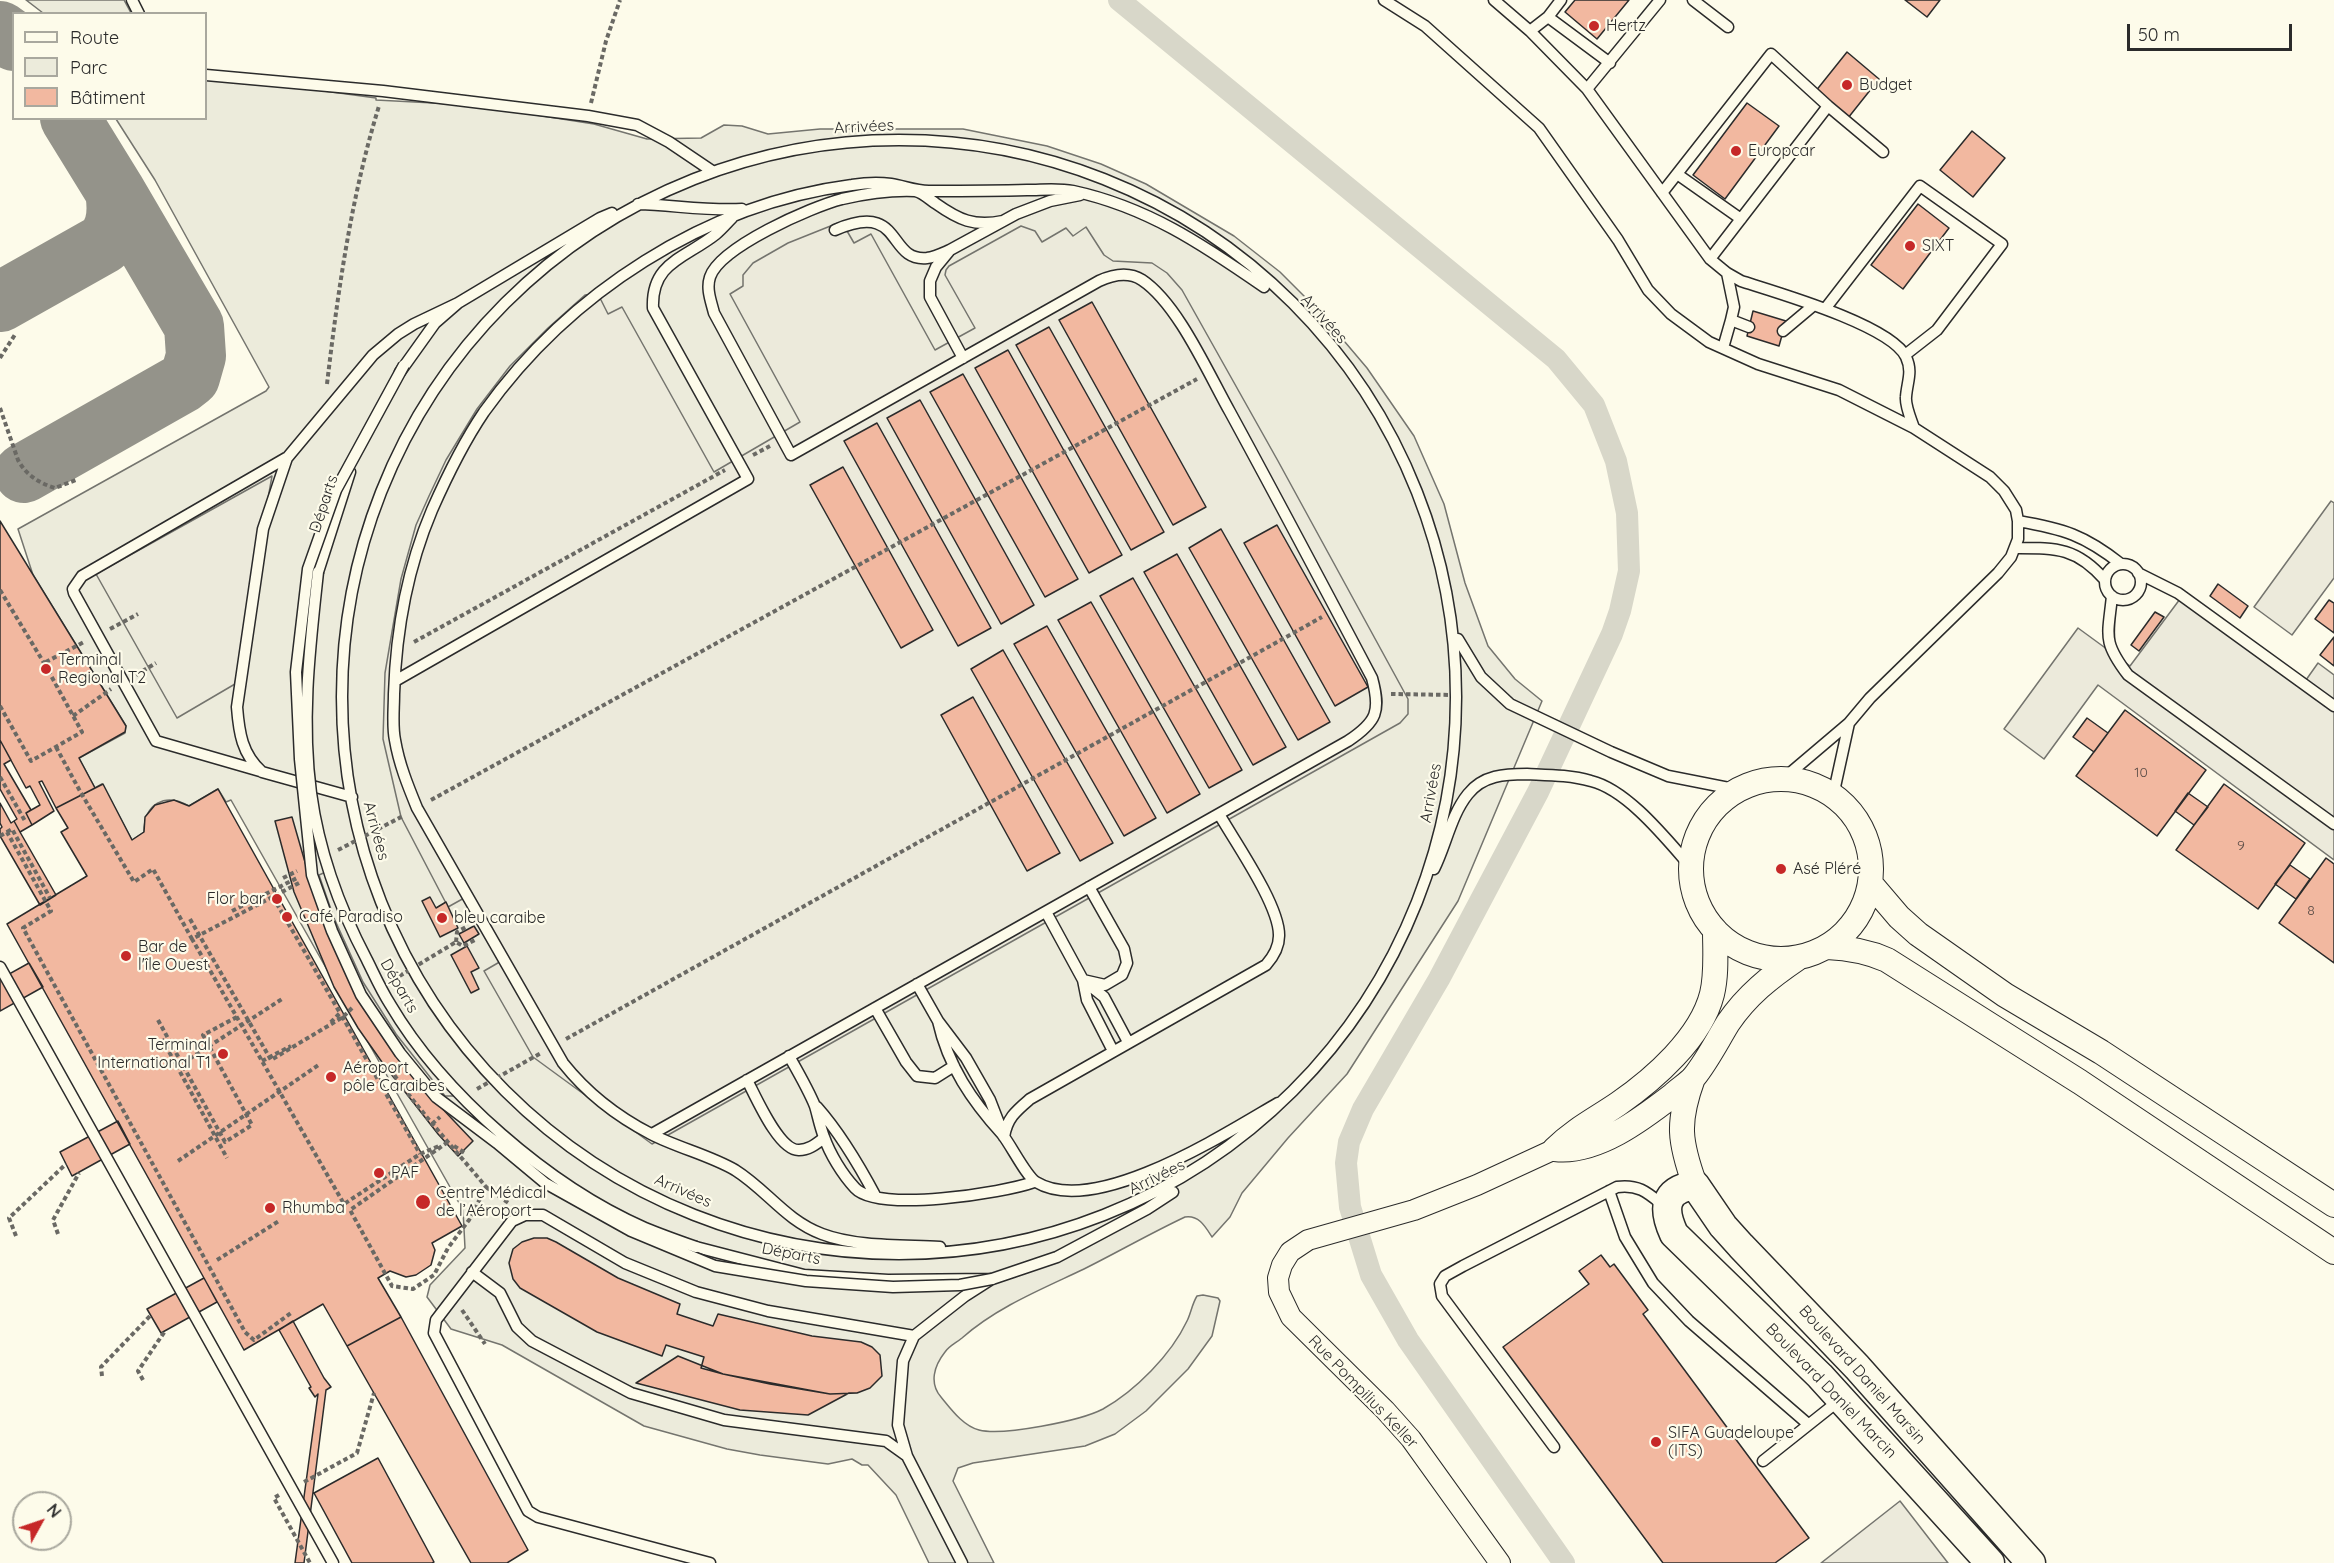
<!DOCTYPE html>
<meta charset="utf-8">
<style>
body{margin:0}
#map{position:relative;width:2334px;height:1563px;overflow:hidden;background:#fdfbea;font-family:Quicksand,sans-serif}
canvas{display:block}
.legend{position:absolute;left:12px;top:12px;width:195px;height:108px;box-sizing:border-box;background:#fdfbea;border:2px solid #a9a89e;margin:0;padding:8px 10px;list-style:none;font-size:18px;color:#2b2b2b}
.legend li{display:flex;align-items:center;gap:12px;height:30px}
.legend b{width:30px;border:2px solid #a9a89e}
.north{position:absolute;left:12px;top:1491px;width:60px;height:60px;box-sizing:border-box;background:#fdfbea;border:2px solid #a9a89e;border-radius:50%;rotate:50deg;font-size:16px;font-weight:700;line-height:24px;text-align:center;color:#2b2b2b}
.north::after{content:'';display:block;margin:auto;width:21px;height:27px;background:#c62828;clip-path:polygon(50% 0,100% 100%,50% 72%,0 100%)}
.scale{position:absolute;left:2127px;top:24px;width:165px;height:27px;box-sizing:border-box;border:3px solid #2b2b2b;border-top:0;padding-left:8px;font-size:18px;line-height:21px;white-space:nowrap;color:#2b2b2b;-webkit-text-stroke:4px #fdfbea;paint-order:stroke}
</style>
<div id="map">
<canvas width="2334" height="1563"></canvas>
<ul class="legend">
<li><b style="height:8px;background:#fdfbea"></b>Route</li>
<li><b style="height:16px;background:#ecebdb"></b>Parc</li>
<li><b style="height:16px;background:#f2b8a0"></b>Bâtiment</li>
</ul>
<div class="north">N</div>
<div class="scale">50 m</div>
</div>
<script>
const c = document.querySelector('canvas').getContext('2d');
c.lineJoin = 'round';
function fillPath(path, color) { c.fillStyle = color; c.fill(path, 'evenodd'); }
function stroke(path, color, width, dash) { c.strokeStyle = color; c.lineWidth = width; c.lineCap = dash ? 'butt' : 'round'; c.setLineDash(dash || []); c.stroke(path); }
function label(font, color, halo, rows, align = 'center') {
  c.font = font + ' Quicksand,sans-serif'; c.lineWidth = 4.5; c.setLineDash([]); c.textBaseline = 'middle'; c.strokeStyle = halo; c.fillStyle = color; for (const [text, x, y, turn = 0] of rows) {
    c.save(); c.translate(x, y); c.rotate((+turn || 0) * Math.PI / 180); c.textAlign = isNaN(turn) ? turn : align; if (halo) c.strokeText(text, 0, 0); c.fillText(text, 0, 0); c.restore();
  }
}
const green = new Path2D(`
 M 26,0 L 124,0 L 131,13 L 43,13 Z
 M 206,75 L 376,98 L 376,100 L 472,105 L 594,124 L 647,139 L 701,138 L 724,125 L 742,126 L 768,134 L 820,129 L 963,129 L 1047,146 L 1101,164 L 1146,184 L 1234,236 L 1280,272 L 1317,309 L 1367,368 L 1414,436 L 1444,504 L 1465,583 L 1488,646 L 1515,679 L 1542,701 L 1458,901 L 1347,1074 L 1288,1138 L 1242,1193 L 1230,1217 L 1212,1237 C 1205,1226 1199,1215 1185,1217 C 1151,1233 1118,1252 1084,1269 C 1042,1289 997,1307 962,1338 C 956,1343 949,1346 945,1352 C 934,1366 929,1383 941,1397 C 951,1409 963,1426 979,1430 C 1003,1436 1080,1421 1103,1409 C 1135,1391 1171,1355 1187,1321 C 1191,1313 1192,1304 1197,1296 L 1203,1295 L 1218,1298 L 1220,1301 L 1212,1336 L 1188,1369 L 1146,1411 L 1115,1434 L 1085,1446 L 973,1463 L 958,1468 L 953,1481 L 994,1563 L 929,1563 L 896,1495 L 868,1465 L 862,1465 L 852,1459 L 828,1464 L 760,1455 L 727,1449 L 644,1426 L 502,1345 L 451,1329 L 427,1297 L 430,1285 L 465,1248 L 463,1210 L 231,800 L 226,802 L 218,789 L 189,806 C 165,792 144,804 144,832 L 132,840 L 102,784 L 95,788 L 79,758 L 125,733 L 126,726 L 33,575 L 18,529 L 266,391 L 269,387 L 155,180 L 116,119 L 206,118 Z`);
fillPath(green, '#ecebdb');
stroke(green, '#74746e', 1.5);
const parking = new Path2D(`
 M 838,223 L 843,224 L 854,243 L 871,234 L 935,350 L 975,328 L 945,275 L 946,270 L 949,266 L 1021,226 L 1035,231 L 1042,242 L 1066,228 L 1073,236 L 1086,227 L 1104,255 L 1113,261 L 1152,263 L 1167,273 L 1182,290 L 1278,461 L 1408,699 L 1408,714 L 1400,723 L 652,1144 L 533,1057 L 484,971 L 503,960 L 466,897 L 448,907 L 401,817 L 383,739 L 385,673 L 401,579 L 416,525 L 429,496 L 446,460 L 477,409 L 510,366 L 548,328 L 585,295 L 594,294 L 601,300 L 608,314 L 622,307 L 714,472 L 800,422 L 730,294 L 743,286 L 743,275 L 753,263 L 788,243 Z
 M 272,476 L 235,684 L 177,718 L 96,574 Z
 M 2331,501 L 2334,503 L 2334,578 L 2292,635 L 2254,607 Z
 M 2180,599 L 2301,687 L 2318,663 L 2334,675 L 2334,860 L 2098,685 L 2044,759 L 2004,729 L 2078,628 L 2130,666 Z
 M 328,871 L 390,1005 L 461,1096 L 445,1096 L 396,1034 L 363,982 L 334,918 L 319,875 Z
 M 1900,1501 L 1948,1563 L 1821,1563 Z`);
fillPath(parking, '#eceadb');
stroke(parking, '#74746e', 1.5);
stroke(new Path2D(`
 M 1119,0 L 1556,359 L 1594,405 L 1616,461 L 1627,513 L 1629,571 L 1620,611 L 1612,634 L 1538,792 L 1439,979 L 1363,1109 L 1349,1142 L 1346,1163 L 1350,1207 L 1371,1275 L 1408,1340 L 1564,1563`), '#d8d7c9', 22);
stroke(new Path2D(`
 M 0,31 L 14,41
 M 0,302 L 103,244 C 118,230 118,210 115,191
 M 24,473 L 181,384 L 190,377 L 196,356 L 194,326 L 115,191 L 70,118`), '#94938a', 60);
const building = new Path2D(`
 M 1575,0 L 1629,0 L 1597,39 L 1565,12 Z
 M 1905,0 L 1940,0 L 1927,17 Z
 M 1847,52 L 1879,79 L 1848,118 L 1815,92 Z
 M 1747,103 L 1779,126 L 1725,199 L 1693,175 Z
 M 1972,131 L 2005,158 L 1973,197 L 1940,170 Z
 M 1918,204 L 1949,228 L 1903,289 L 1871,265 Z
 M 1092,302 L 1206,507 L 1173,525 L 1059,320 Z
 M 1753,311 L 1786,321 L 1779,346 L 1747,336 Z
 M 1049,327 L 1164,532 L 1131,550 L 1016,345 Z
 M 1008,350 L 1122,555 L 1089,573 L 975,368 Z
 M 963,374 L 1078,579 L 1045,597 L 930,392 Z
 M 920,400 L 1034,605 L 1001,624 L 887,418 Z
 M 877,423 L 991,628 L 958,646 L 844,441 Z
 M 843,467 L 933,630 L 901,648 L 810,485 Z
 M 0,521 L 126,726 L 125,732 L 79,758 L 95,788 L 56,808 L 42,781 L 39,782 L 54,811 L 32,825 L 26,813 L 40,805 L 30,786 L 26,788 L 0,740 Z
 M 1277,525 L 1368,687 L 1335,706 L 1244,543 Z
 M 1221,529 L 1330,722 L 1298,740 L 1189,548 Z
 M 1177,554 L 1286,747 L 1253,765 L 1144,572 Z
 M 1133,578 L 1242,770 L 1209,788 L 1100,596 Z
 M 2218,584 L 2248,606 L 2240,618 L 2210,596 Z
 M 2329,600 L 2334,603 L 2334,633 L 2315,619 Z
 M 1091,602 L 1200,794 L 1167,813 L 1058,620 Z
 M 2155,612 L 2164,617 L 2139,651 L 2131,645 Z
 M 1047,626 L 1156,818 L 1124,836 L 1014,644 Z
 M 2334,637 L 2334,666 L 2320,655 Z
 M 1003,650 L 1113,843 L 1080,861 L 971,669 Z
 M 973,697 L 1060,853 L 1027,871 L 941,715 Z
 M 2125,710 L 2206,770 L 2157,836 L 2076,776 Z
 M 2087,718 L 2108,733 L 2094,752 L 2073,737 Z
 M 0,740 L 11,760 L 4,764 L 31,810 L 26,813 L 32,825 L 20,832 L 14,821 L 17,819 L 0,789 Z
 M 103,784 L 132,840 L 144,832 L 145,817 L 155,805 L 174,800 L 189,806 L 218,789 L 462,1226 L 432,1243 L 435,1250 L 431,1265 L 416,1275 L 406,1277 L 390,1271 L 378,1278 L 401,1317 L 347,1346 L 323,1304 L 244,1350 L 7,924 L 87,876 L 61,832 L 68,828 L 56,808 Z
 M 2224,784 L 2305,843 L 2258,909 L 2176,850 Z
 M 2188,793 L 2208,807 L 2194,825 L 2175,811 Z
 M 0,803 L 11,823 L 14,821 L 20,832 L 56,895 L 40,905 L 0,836 L 0,829 L 2,827 L 0,823 Z
 M 292,817 L 311,883 L 378,1026 L 436,1102 L 473,1141 L 458,1156 L 438,1134 L 384,1065 L 358,1028 L 334,987 L 294,892 L 275,821 Z
 M 2326,858 L 2334,864 L 2334,963 L 2279,923 Z
 M 2290,865 L 2310,879 L 2296,899 L 2275,884 Z
 M 430,897 L 436,908 L 446,902 L 458,928 L 440,937 L 422,901 Z
 M 474,926 L 479,934 L 464,943 L 459,934 Z
 M 467,946 L 479,968 L 471,972 L 479,989 L 471,993 L 451,955 Z
 M 29,963 L 43,987 L 0,1011 L 0,979 Z
 M 118,1121 L 130,1144 L 72,1176 L 60,1152 Z
 M 534,1238 L 547,1238 L 556,1242 L 618,1278 L 680,1304 L 677,1314 L 713,1326 L 718,1314 L 812,1336 L 861,1342 L 872,1347 L 880,1355 L 882,1376 L 870,1388 L 857,1393 L 830,1394 L 723,1374 L 701,1368 L 704,1357 L 666,1345 L 662,1356 L 597,1332 L 520,1288 L 513,1279 L 509,1263 L 513,1249 L 522,1242 Z
 M 1601,1255 L 1610,1267 L 1614,1264 L 1648,1310 L 1643,1314 L 1809,1538 L 1775,1563 L 1663,1563 L 1503,1347 L 1589,1284 L 1579,1271 Z
 M 204,1278 L 217,1302 L 161,1333 L 147,1309 Z
 M 401,1317 L 528,1550 L 507,1563 L 471,1563 L 347,1346 Z
 M 293,1321 L 324,1378 L 331,1387 L 326,1390 L 304,1563 L 295,1563 L 318,1394 L 315,1397 L 309,1388 L 311,1387 L 279,1330 Z
 M 678,1356 L 723,1374 L 770,1384 L 830,1394 L 857,1393 L 849,1393 L 808,1415 L 740,1410 L 636,1383 Z
 M 378,1458 L 434,1562 L 432,1563 L 352,1563 L 314,1493 Z`);
fillPath(building, '#f2b8a0');
stroke(building, '#2b2b2b', 1.5);
const service = new Path2D(`
 M 132,0 L 139,14
 M 1384,0 L 1425,26 L 1539,128 L 1618,240 L 1648,290 L 1671,314 L 1709,342 L 1758,364 L 1839,390 L 1914,428 L 1990,477 L 2004,491 L 2016,510 L 2018,521 L 2018,539 L 2011,557 L 1998,573 L 1870,698 L 1849,723 L 1783,779
 M 1494,0 L 1530,31 L 1587,89 L 1710,259 L 1727,273 L 1741,281 C 1775,292 1891,325 1906,357 C 1913,372 1907,382 1906,397 C 1905,406 1911,419 1914,428
 M 1693,0 L 1728,27
 M 1548,17 L 1610,63
 M 1530,31 L 1548,17 L 1561,0
 M 206,75 L 383,91 L 588,116 L 637,125 L 669,142 L 712,171
 M 1587,89 L 1660,0
 M342 697a557 557 0 1 1 1114 0a557 557 0 1 1-1114 0Z
 M 1677,174 L 1741,219
 M 1662,193 L 1771,54 L 1828,106 L 1883,152
 M 638,204 C 673,205 707,211 742,209
 M 835,230 C 904,200 886,262 927,258 C 935,257 943,253 950,250
 M 1710,259 L 1828,106
 M 1727,273 L 1734,307 L 1731,320 L 1749,327
 M 1825,309 L 1920,186 L 2002,244 L 1937,330 L 1905,355
 M 1783,331 L 1814,305
 M 1723,348 L 1731,320
 M 963,358 L 930,297 L 930,281 L 936,267 L 950,250 L 1016,214 L 1050,201 L 1080,195
 M 400,372 L 435,323 L 458,303 L 600,218 L 612,213
 M 2018,521 C 2064,529 2084,535 2121,564
 M 2015,548 C 2056,548 2076,547 2105,580
 M2105 582a18 18 0 1 1 36 0a18 18 0 1 1-36 0Z
 M 318,572 L 350,472
 M 2138,573 L 2178,593 L 2334,706
 M 2112,596 C 2108,636 2102,641 2128,675 L 2334,824
 M 1458,639 L 1481,677 L 1510,704 L 1611,752 L 1668,776 L 1739,790
 M 395,681 L 748,479 L 653,308 C 651,262 686,258 716,234 C 722,229 727,223 732,218
 M 260,771 L 156,741 L 74,593 L 73,589 L 82,576 L 286,458
 M 1833,796 L 1849,723
 M 352,797 L 262,772 C 242,754 239,733 237,707 L 263,529 L 287,458 L 373,355 L 398,334 L 414,324 L 458,303
 M 1434,869 C 1446,845 1451,815 1468,794 C 1483,775 1505,774 1527,774 C 1548,775 1570,775 1591,781 C 1628,790 1667,840 1691,867
 M 1046,912 L 1083,980 L 1087,1000 L 1113,1051
 M 0,967 L 333,1563
 M 1083,980 L 1105,985 L 1122,975 L 1127,963 L 1124,949 L 1089,887
 M 917,984 L 938,1021 L 966,1058 L 990,1100 L 1002,1131
 M 1088,984 L 1104,997 L 1128,1042
 M 875,1008 L 906,1062 L 917,1076 L 935,1078 L 954,1066
 M 938,1021 C 948,1066 972,1101 1002,1134 C 1011,1145 1026,1176 1036,1182 C 1095,1218 1226,1133 1278,1103
 M 789,1056 C 798,1072 808,1089 815,1106 C 818,1116 820,1127 824,1137 C 830,1154 842,1174 855,1188 C 878,1213 1003,1193 1034,1182
 M 747,1080 C 756,1097 779,1151 799,1150 C 809,1150 816,1144 824,1138
 M 817,1107 C 841,1134 859,1165 876,1197
 M 652,1134 L 1348,741 C 1377,722 1381,711 1372,678 C 1325,589 1278,500 1230,412 C 1208,373 1178,304 1142,280 C 1128,271 1112,275 1099,281 L 791,455 L 714,313 C 711,301 706,289 710,277 C 720,247 811,207 842,199 C 864,194 892,190 915,191 C 922,192 929,199 935,203 C 959,220 974,227 1003,221
 M 1004,1137 C 1007,1118 1016,1111 1030,1099 L 1266,965 C 1273,957 1279,948 1279,936 C 1280,906 1235,842 1219,814
 M 1609,1191 L 1625,1237 L 1653,1283 L 1689,1321 L 1808,1424
 M 696,1247 L 804,1275 L 888,1280 L 992,1279 L 1057,1257 L 1147,1209 L 1173,1192
 M 940,1247 C 904,1245 856,1247 822,1234 C 785,1220 767,1190 735,1170 C 709,1155 678,1148 651,1134 C 618,1117 586,1092 563,1063 L 417,808 C 408,786 399,764 395,740 C 392,726 394,709 394,694 C 396,631 407,569 432,510 C 447,476 463,443 484,412 C 569,293 705,204 852,185 C 864,183 878,182 891,184 C 904,186 915,191 929,191 C 962,191 994,191 1027,190 C 1042,190 1058,188 1073,191 C 1147,207 1202,244 1264,287
 M 472,1272 L 500,1293 L 517,1327 L 532,1341 L 631,1393 L 724,1420 L 886,1441 L 907,1456
 M 1554,1447 L 1442,1296 L 1440,1284 L 1445,1276 L 1463,1266 L 1617,1187 C 1639,1184 1648,1193 1664,1206
 M 1763,1461 L 1841,1399
 M 710,1563 L 538,1517 L 528,1511 L 434,1333 L 436,1320 L 512,1221 L 525,1215 L 543,1215 L 625,1263 L 696,1292 L 768,1311 L 914,1336
 M 962,1563 L 907,1456 L 898,1425 L 903,1361 L 914,1336 L 965,1296 L 990,1280`);
const minor = new Path2D(`
 M 1500,1563 L 1411,1439 L 1385,1410 L 1291,1317 L 1279,1292 L 1278,1278 L 1282,1265 L 1290,1252 L 1308,1240 L 1414,1210 L 1477,1185 L 1555,1149`);
const tertiary = new Path2D(`
 M1691 869a90 90 0 1 1 180 0a90 90 0 1 1-180 0Z
 M 1870,883 L 1899,917 L 1918,934 L 2005,995 L 2101,1052 L 2334,1205
 M 1827,947 C 1849,948 1867,951 1887,960 L 2080,1082 L 2334,1252
 M 1693,1078 C 1677,1122 1679,1141 1695,1185
 M 1555,1149 C 1596,1154 1642,1119 1673,1095 C 1679,1089 1688,1084 1694,1077 C 1707,1061 1717,1041 1728,1023 C 1747,995 1770,977 1798,958
 M 1555,1149 C 1574,1130 1596,1119 1618,1104 C 1654,1079 1701,1038 1712,994 C 1717,974 1715,951 1715,930`);
const secondary = new Path2D(`
 M 1990,1563 L 1820,1376 L 1674,1234 C 1662,1208 1664,1190 1695,1185 L 1723,1226 L 1741,1246 L 1857,1367 L 2031,1563`);
stroke(service, '#2b2b2b', 13);
stroke(minor, '#2b2b2b', 22);
stroke(tertiary, '#2b2b2b', 26);
stroke(secondary, '#2b2b2b', 31);
stroke(new Path2D(`
 M 591,103 L 606,41 L 620,0
 M 0,358 L 16,333
 M 327,384 C 338,291 351,197 379,106
 M 0,408 L 18,460 C 26,475 39,483 55,488 L 76,480
 M 753,455 L 770,446
 M 0,590 L 44,663
 M 110,629 L 138,614
 M 414,642 L 725,470
 M 136,675 L 156,663
 M 1391,694 L 1456,695
 M 0,706 L 31,761 L 82,732 L 44,663 L 84,642
 M 73,716 L 111,689
 M 56,747 L 81,793 L 134,882 L 153,869 L 192,939
 M 0,777 L 25,821
 M 431,800 L 1197,379
 M 7,832 L 12,829 L 50,898
 M 0,836 L 7,832 L 51,911 L 23,928 L 245,1332 L 254,1340 L 291,1313
 M 338,850 L 403,816
 M 283,878 L 297,871
 M 299,883 L 192,939 L 344,1204 L 420,1154 L 439,1146
 M 273,897 L 340,1013 L 330,1023
 M 232,911 L 297,878
 M 190,919 L 271,1060 L 343,1017 L 352,1008
 M 456,942 L 457,932 L 468,926
 M 393,980 L 456,942 L 463,946 L 477,939
 M 342,1016 L 420,1154
 M 158,1020 L 225,1142 L 252,1125 L 203,1035 L 237,1017
 M 162,1039 L 227,1158
 M 566,1039 L 1322,617
 M 262,1061 L 291,1046
 M 177,1067 L 282,999
 M 390,1069 C 419,1111 454,1148 486,1187 L 469,1220 L 448,1248 L 434,1275 L 413,1289 L 392,1286 L 350,1210 L 448,1142
 M 477,1089 L 541,1053
 M 432,1124 L 440,1117
 M 454,1146 L 465,1153
 M 178,1161 L 320,1064
 M 486,1187 L 510,1204
 M 58,1234 L 53,1220 L 79,1173
 M 16,1236 L 9,1218 L 66,1164
 M 217,1260 L 279,1221
 M 462,1310 L 485,1344
 M 102,1376 L 101,1367 L 151,1315
 M 143,1380 L 138,1371 L 165,1331
 M 304,1482 L 357,1453 L 374,1393
 M 279,1495 L 274,1498 L 310,1563`), '#6a6964', 4, [4.5, 3]);
stroke(service, '#fdfbea', 10);
stroke(minor, '#fdfbea', 20);
stroke(tertiary, '#fdfbea', 24);
stroke(secondary, '#fdfbea', 28);
const serviceBridge = new Path2D(`
 M 404,365 L 336,490 L 308,569 L 296,672 L 300,759 L 312,875 L 332,931 L 361,995 L 400,1053 L 436,1097 L 497,1143 L 545,1183 L 631,1231 L 715,1266 L 806,1281 L 893,1287 L 960,1285 L 992,1279
 M 318,572 C 310,646 301,718 311,793 C 319,852 339,907 367,960 C 374,974 381,990 390,1004 C 443,1094 549,1186 645,1228 C 662,1235 679,1241 696,1247`);
stroke(serviceBridge, '#2b2b2b', 13, []);
stroke(serviceBridge, '#fdfbea', 10);
for (const [x, y, r, color] of [
 [1594,26,6,"#c62828"],
 [1847,85,6,"#c62828"],
 [1736,151,6,"#c62828"],
 [1910,246,6,"#c62828"],
 [46,669,6,"#c62828"],
 [1781,869,6,"#c62828"],
 [277,899,6,"#c62828"],
 [287,917,6,"#c62828"],
 [442,918,6,"#c62828"],
 [126,956,6,"#c62828"],
 [223,1054,6,"#c62828"],
 [331,1077,6,"#c62828"],
 [379,1173,6,"#c62828"],
 [423,1202,8,"#c62828"],
 [270,1208,6,"#c62828"],
 [1656,1442,6,"#c62828"]
]) { const dot = new Path2D(); dot.arc(x, y, r, 0, 2 * Math.PI); c.fillStyle = color; c.fill(dot); stroke(dot, '#fdfbea', 2); }
label('14px', '#5d4e48', null, [
 ["10",2141,773],
 ["9",2241,846],
 ["8",2311,911]
]);
label('16px', '#2b2b2b', '#fdfbea', [
 ["Hertz",1606,26],
 ["Budget",1859,85],
 ["Europcar",1748,151],
 ["SIXT",1922,246],
 ["Terminal",58,660],
 ["Regional T2",58,678],
 ["Asé Pléré",1793,869],
 ["Flor bar",265,899,"right"],
 ["Café Paradiso",299,917],
 ["bleu caraibe",454,918],
 ["Bar de",138,947],
 ["l'île Ouest",138,965],
 ["Terminal",211,1045,"right"],
 ["International T1",211,1063,"right"],
 ["Aéroport",343,1068],
 ["pôle Caraibes",343,1086],
 ["PAF",391,1173],
 ["Centre Médical",436,1193],
 ["de l’Aéroport",436,1211],
 ["Rhumba",282,1208],
 ["SIFA Guadeloupe",1668,1433],
 ["(ITS)",1668,1451]
], 'left');
label('16px', '#2b2b2b', '#fdfbea', [
 ["Arrivées",864,127,-3],
 ["Arrivées",1324,319,48],
 ["Départs",324,504,-72],
 ["Arrivées",1431,793,-80],
 ["Arrivées",376,831,75],
 ["Départs",399,986,60],
 ["Arrivées",1157,1177,-26],
 ["Arrivées",683,1191,24],
 ["Départs",791,1254,11],
 ["Boulevard Daniel Marsin",1862,1375,48],
 ["Boulevard Daniel Marcin",1831,1391,46],
 ["Rue Pompilius Keller",1363,1392,46]
]);
</script>
